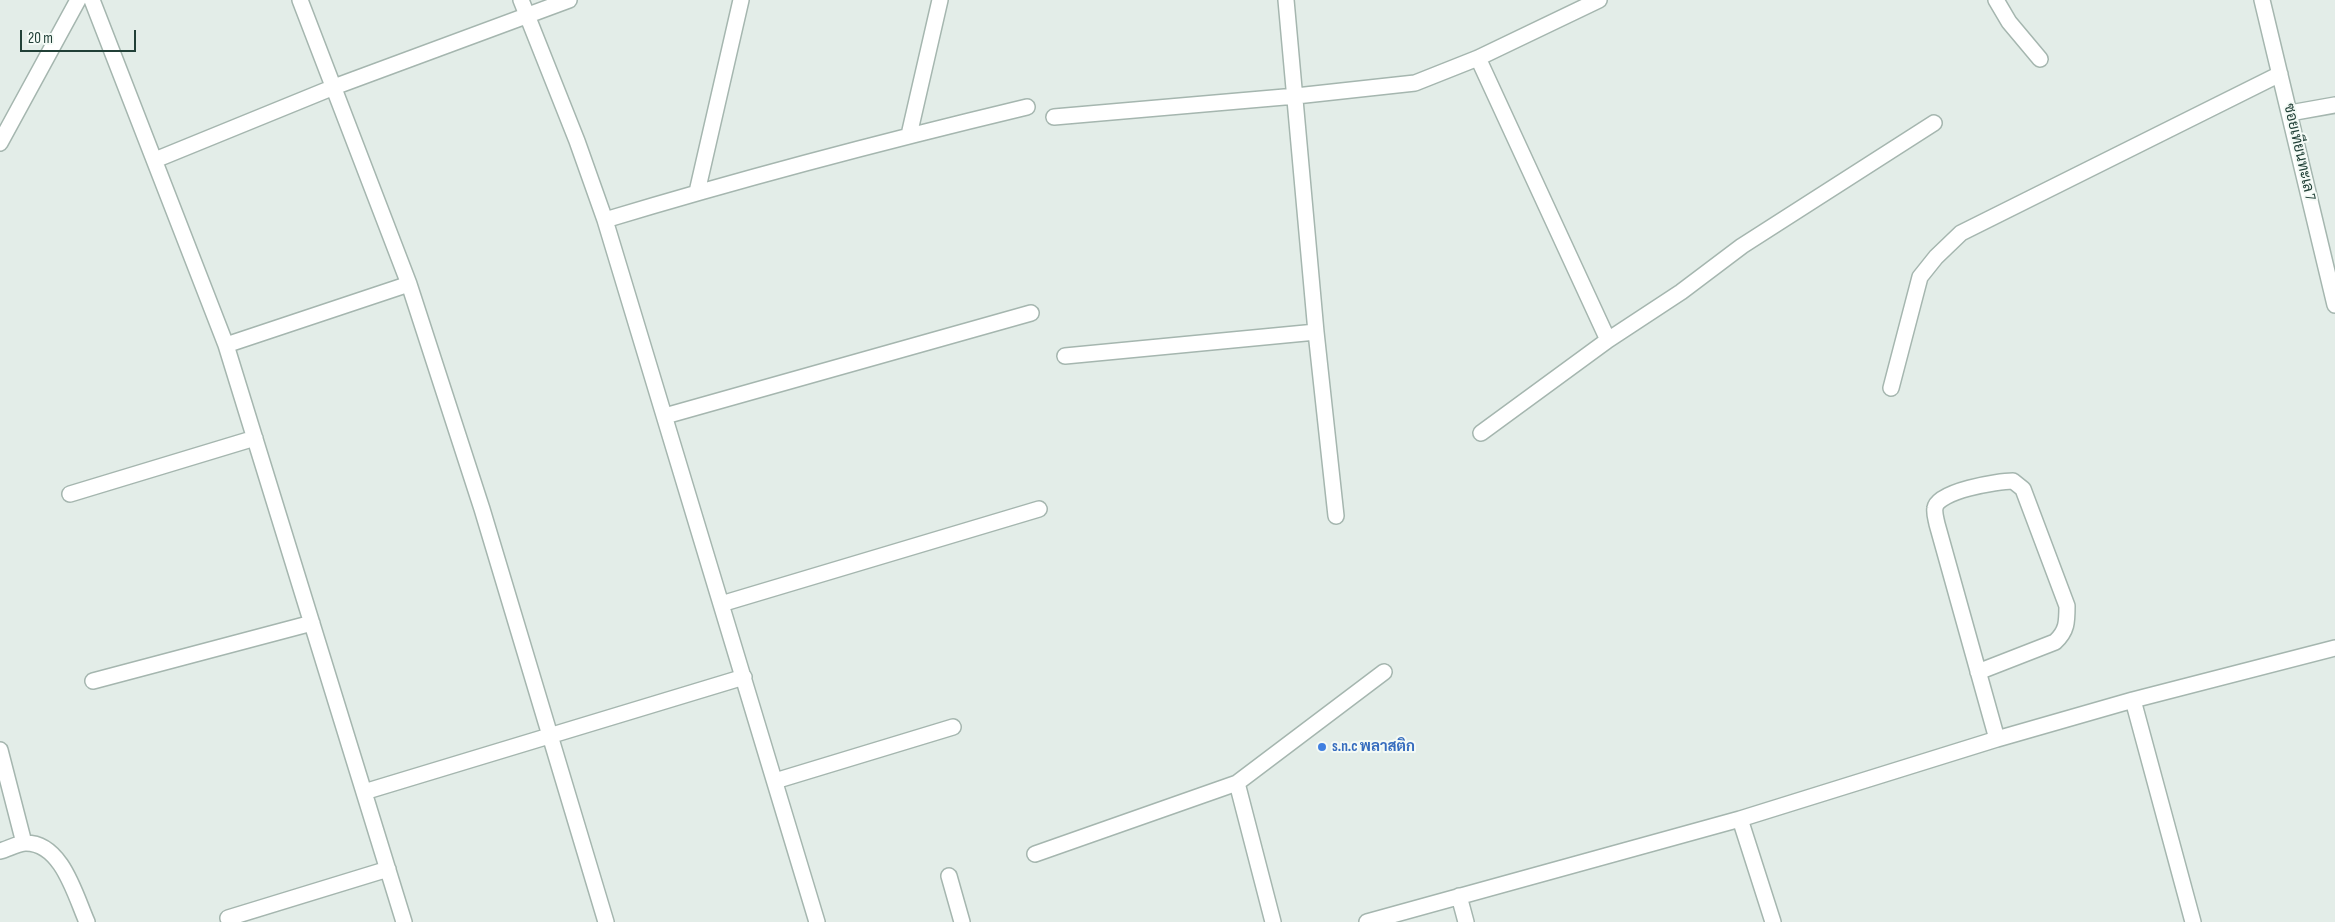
<!DOCTYPE html>
<meta charset="utf-8">
<style>
body{margin:0}
#map{position:relative;width:2335px;height:922px;overflow:hidden;background:#e3ede8;font-family:"Sofia Sans Condensed",sans-serif}
canvas{display:block}
.scale{position:absolute;left:20px;top:30px;width:116px;height:22px;box-sizing:border-box;border:2px solid #214037;border-top:0;padding-left:6px;font-size:15px;line-height:18px;white-space:nowrap;color:#214037;-webkit-text-stroke:4px #f4faf6;paint-order:stroke}
</style>
<div id="map">
<canvas width="2335" height="922"></canvas>
<div class="scale">20 m</div>
</div>
<script>
const c = document.querySelector('canvas').getContext('2d');
c.lineJoin = 'round';
function stroke(path, color, width, dash) { c.strokeStyle = color; c.lineWidth = width; c.lineCap = dash ? 'butt' : 'round'; c.setLineDash(dash || []); c.stroke(path); }
function label(font, color, halo, rows, align = 'center') {
  c.font = font + ' "Sofia Sans Condensed",Sarabun,sans-serif'; c.lineWidth = 4; c.setLineDash([]); c.textBaseline = 'middle'; c.strokeStyle = halo; c.fillStyle = color; for (const [text, x, y, turn = 0] of rows) {
    c.save(); c.translate(x, y); c.rotate((+turn || 0) * Math.PI / 180); c.textAlign = isNaN(turn) ? turn : align; if (halo) c.strokeText(text, 0, 0); c.fillText(text, 0, 0); c.restore();
  }
}
const minor = new Path2D(`
 M 92,0 L 226,345 L 404,922
 M 300,0 L 409,284 L 482,509 L 606,922
 M 521,0 L 577,141 L 605,220 L 817,922
 M 1286,0 L 1316,332 L 1336,516
 M 1996,0 L 2009,22 L 2040,59
 M 2262,0 L 2335,305
 M 1478,58 L 1608,340
 M 2290,113 L 2335,105
 M 1054,117 L 1296,96 L 1415,83 L 1478,58 L 1599,0
 M 909,135 L 940,0
 M 0,143 L 78,0
 M 155,160 L 334,87 L 569,0
 M 697,192 L 741,0
 M 605,220 C 744,178 885,141 1027,107
 M 226,345 L 409,284
 M 1065,356 L 1316,332
 M 1891,388 L 1920,277 L 1936,257 L 1961,233 L 2280,74
 M 665,416 L 1031,313
 M 1481,433 L 1608,340 L 1681,292 L 1742,246 L 1934,123
 M 70,494 L 255,438
 M 721,604 L 1039,509
 M 1978,672 L 2055,642 C 2067,631 2067,622 2067,606 L 2023,489 L 2013,481 C 1998,481 1937,491 1935,508 C 1934,513 1936,519 1937,524 L 1997,739
 M 93,681 L 312,623
 M 2133,700 L 2193,922
 M 0,750 L 24,843
 M 775,781 L 953,727
 M 1237,783 L 1273,922
 M 364,792 L 744,677
 M 1740,819 L 1773,922
 M 0,851 C 8,849 18,843 26,843 C 62,843 75,895 87,922
 M 1035,854 L 1237,783 L 1384,672
 M 949,876 L 962,922
 M 1459,896 L 1466,922
 M 228,918 L 388,869
 M 1367,922 L 1740,819 L 1997,739 L 2133,700 L 2335,648`);
stroke(minor, '#a5b6af', 18);
stroke(minor, '#fff', 15);
for (const [x, y, r, color] of [
 [1322,747,5,"#3f7fe0"]
]) { const dot = new Path2D(); dot.arc(x, y, r, 0, 2 * Math.PI); c.fillStyle = color; c.fill(dot); stroke(dot, '#f4faf6', 2); }
label('15px', '#214037', '#f4faf6', [
 ["ซอยเทียนทะเล 7",2299,152,77]
]);
label('bold 15px', '#366cbe', '#f4faf6', [
 ["s.n.c พลาสติก",1332,747]
], 'left');
</script>
